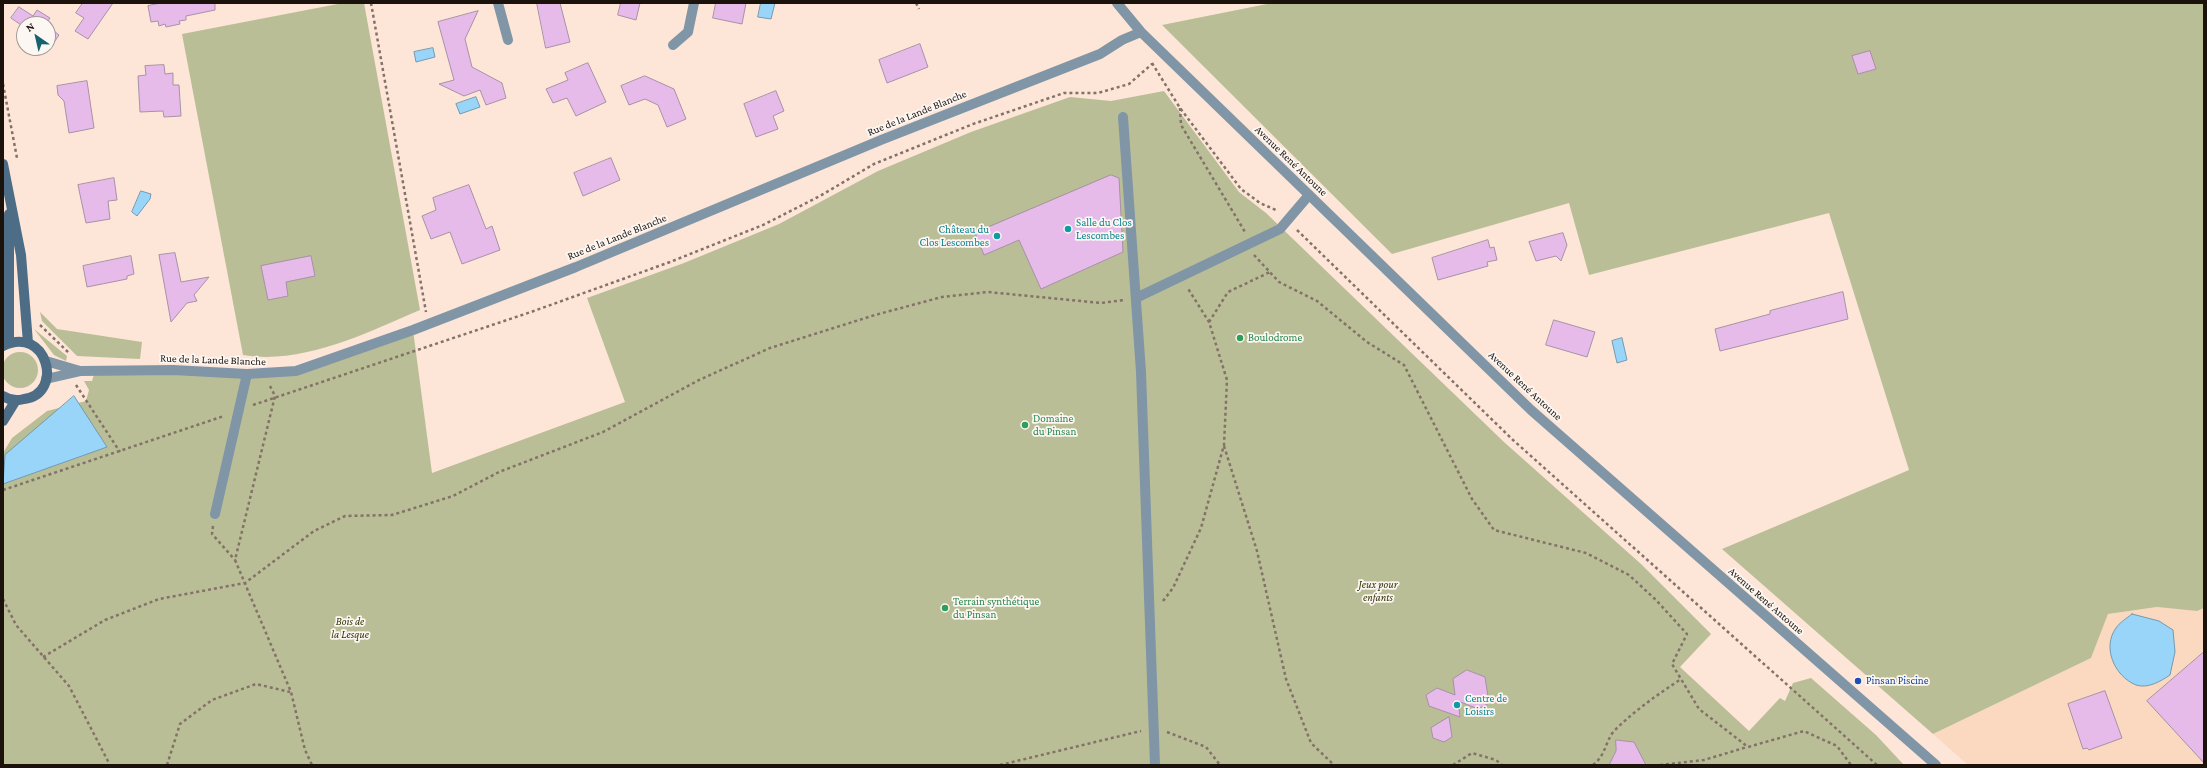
<!DOCTYPE html>
<meta charset="utf-8">
<style>
body{margin:0}
#map{position:relative;width:2207px;height:768px;overflow:hidden;background:#fde6d7;font-family:"Crimson Pro",serif}
canvas{display:block}
.frame{position:absolute;inset:0;border:4px solid #1b120b;pointer-events:none}
.north{position:absolute;left:16px;top:16px;width:40px;height:40px;box-sizing:border-box;background:#fdf7f3;border:1px solid #a39b96;border-radius:50%;rotate:326deg;font-size:11px;font-weight:700;line-height:16px;text-align:center;color:#1b120b}
.north::after{content:'';display:block;margin:auto;width:14px;height:18px;background:#16626e;clip-path:polygon(50% 0,100% 100%,50% 72%,0 100%)}
</style>
<div id="map">
<canvas width="2207" height="768"></canvas>
<div class="frame"></div>
<div class="north">N</div>
</div>
<script>
const c = document.querySelector('canvas').getContext('2d');
c.lineJoin = 'round';
function fillPath(path, color) { c.fillStyle = color; c.fill(path, 'evenodd'); }
function stroke(path, color, width, dash) { c.strokeStyle = color; c.lineWidth = width; c.lineCap = dash ? 'butt' : 'round'; c.setLineDash(dash || []); c.stroke(path); }
function label(font, color, halo, rows, align = 'center') {
  c.font = font + ' "Crimson Pro",serif'; c.lineWidth = 3.5; c.setLineDash([]); c.textBaseline = 'middle'; c.strokeStyle = halo; c.fillStyle = color; for (const [text, x, y, turn = 0] of rows) {
    c.save(); c.translate(x, y); c.rotate((+turn || 0) * Math.PI / 180); c.textAlign = isNaN(turn) ? turn : align; if (halo) c.strokeText(text, 0, 0); c.fillText(text, 0, 0); c.restore();
  }
}
fillPath(new Path2D(`
 M 2157,607 L 2197,611 L 2204,608 L 2204,765 L 1968,765 L 1933,734 L 2091,658 L 2108,614 Z`), '#fbd8c0');
fillPath(new Path2D(`
 M 343,3 L 364,3 L 420,310 C 366,333 303,365 243,355 L 182,34 Z
 M 1272,3 L 2204,3 L 2204,608 L 2197,611 L 2157,607 L 2108,614 L 2091,658 L 1933,734 L 1722,549 L 1909,470 L 1829,213 L 1589,275 L 1569,203 L 1392,254 L 1162,25 Z
 M 1164,91 L 1239,192 L 1266,213 L 1504,442 L 1641,564 L 1711,634 L 1680,667 L 1749,731 L 1780,698 L 1785,701 L 1793,683 L 1811,678 L 1876,735 L 1904,765 L 3,765 L 3,453 L 12,438 L 47,411 L 86,401 L 89,390 L 84,381 L 92,381 L 96,368 L 296,371 L 413,330 L 432,473 L 625,402 L 587,298 L 684,263 L 779,224 L 878,171 L 971,132 L 1070,97 L 1111,101 Z
 M 40,312 L 57,329 L 142,342 L 140,359 L 77,356 L 42,321 Z
 M 34,329 L 67,356 L 66,361 L 54,355 Z
 M2 370a18 18 0 1 1 36 0a18 18 0 1 1-36 0Z`), '#babe96');
const water = new Path2D(`
 M 761,3 L 775,3 L 771,19 L 758,17 Z
 M 433,48 L 435,57 L 416,62 L 414,52 Z
 M 476,97 L 480,107 L 460,114 L 456,104 Z
 M 141,191 L 151,194 L 150,199 L 137,216 L 132,212 Z
 M 1622,338 L 1627,360 L 1617,363 L 1612,341 Z
 M 74,396 L 107,447 L 3,484 L 5,455 Z
 M 2132,614 L 2159,621 L 2173,630 L 2175,652 L 2170,675 C 2161,681 2148,689 2136,685 C 2114,676 2102,647 2116,628 C 2119,623 2127,618 2132,614 Z`);
fillPath(water, '#99d5f9');
stroke(water, '#739ab2', 1);
const building = new Path2D(`
 M 83,3 L 113,3 L 88,39 L 75,31 L 84,18 L 76,13 Z
 M 161,3 L 215,3 L 215,10 L 186,16 L 186,20 L 179,21 L 180,24 L 166,27 L 165,24 L 159,26 L 158,21 L 151,22 L 148,6 Z
 M 537,3 L 560,3 L 570,42 L 546,48 Z
 M 621,3 L 640,3 L 636,20 L 618,15 Z
 M 716,3 L 746,3 L 742,24 L 713,18 Z
 M 19,7 L 33,16 L 37,10 L 50,18 L 46,24 L 24,24 L 24,27 L 11,18 Z
 M 478,11 L 465,39 L 472,67 L 502,83 L 506,98 L 486,105 L 480,90 L 464,96 L 439,84 L 454,80 L 438,22 Z
 M 48,26 L 59,35 L 51,47 L 48,45 Z
 M 920,44 L 928,67 L 887,83 L 879,60 Z
 M 1870,51 L 1876,69 L 1858,74 L 1852,56 Z
 M 588,63 L 606,102 L 576,116 L 567,98 L 553,103 L 546,89 L 568,80 L 565,73 Z
 M 164,65 L 165,74 L 173,73 L 173,85 L 179,85 L 181,116 L 164,117 L 163,111 L 140,112 L 138,76 L 146,75 L 145,66 Z
 M 645,76 L 674,89 L 686,119 L 667,127 L 658,105 L 645,99 L 629,105 L 621,86 Z
 M 87,81 L 94,128 L 69,133 L 64,101 L 58,95 L 57,86 Z
 M 776,91 L 784,111 L 773,116 L 778,129 L 756,137 L 744,104 Z
 M 611,158 L 620,180 L 583,196 L 574,173 Z
 M 1111,175 L 1119,178 L 1123,252 L 1041,289 L 1019,240 L 984,255 L 975,233 Z
 M 114,178 L 117,200 L 108,201 L 110,219 L 86,223 L 78,185 Z
 M 469,185 L 486,229 L 492,226 L 500,250 L 462,264 L 450,232 L 431,239 L 422,216 L 436,210 L 433,198 Z
 M 1563,233 L 1567,245 L 1561,261 L 1556,256 L 1536,261 L 1529,242 Z
 M 1488,240 L 1490,248 L 1494,247 L 1497,260 L 1487,262 L 1488,266 L 1438,280 L 1432,258 Z
 M 175,253 L 181,282 L 209,277 L 194,295 L 197,301 L 187,303 L 171,322 L 159,255 Z
 M 131,256 L 134,274 L 127,276 L 127,279 L 87,287 L 83,266 Z
 M 311,256 L 315,276 L 286,282 L 288,296 L 268,300 L 261,266 Z
 M 1843,292 L 1848,319 L 1720,351 L 1715,329 L 1770,314 L 1770,311 Z
 M 1554,320 L 1595,332 L 1587,357 L 1546,345 Z
 M 2204,652 L 2204,763 L 2147,701 Z
 M 1467,670 L 1485,677 L 1489,703 L 1478,709 L 1458,701 L 1460,717 L 1429,706 L 1426,695 L 1437,688 L 1455,695 L 1453,679 Z
 M 2105,691 L 2122,738 L 2089,750 L 2087,748 L 2083,749 L 2068,704 Z
 M 1449,717 L 1452,737 L 1444,742 L 1433,738 L 1431,728 Z
 M 1616,740 L 1634,742 L 1646,765 L 1609,765 L 1616,751 Z`);
fillPath(building, '#e7bbe9');
stroke(building, '#a691a7', 1);
stroke(new Path2D(`
 M 371,3 L 426,312
 M 916,3 L 919,9
 M 1152,63 L 1180,108 L 1241,189 L 1260,203 L 1278,211
 M 3,84 L 17,158
 M 1180,108 L 1181,125 L 1245,232
 M 1297,230 L 1513,440 L 1877,765
 M 1254,255 L 1279,282 L 1317,301 L 1367,342 L 1404,365 L 1472,499 L 1494,530 L 1586,553 L 1629,575 L 1656,600 L 1687,634 L 1672,664 L 1699,709 L 1748,747 L 1804,731 L 1837,746 L 1851,765
 M 1209,322 L 1228,292 L 1270,272
 M 40,325 L 69,353
 M 76,385 L 120,452
 M 270,386 L 275,396 L 235,560 L 291,692 L 305,750 L 312,765
 M 253,405 L 531,312 L 670,262 L 763,225 L 820,196 L 874,164 L 973,124 L 1064,93 L 1098,93 L 1129,84 L 1152,64
 M 1224,446 L 1257,551 L 1286,679 L 1311,743 L 1334,765
 M 3,490 L 224,416
 M 213,526 L 212,534 L 235,560
 M 3,599 L 16,625 L 69,686 L 110,765
 M 1163,601 L 1173,588 L 1201,528 L 1224,445 L 1227,380 L 1209,322 L 1187,287
 M 43,657 L 105,620 L 159,599 L 245,583 L 314,531 L 345,516 L 392,515 L 453,496 L 499,472 L 603,432 L 699,380 L 770,348 L 875,315 L 942,297 L 988,292 L 1101,303 L 1124,300
 M 1167,732 L 1206,747 L 1220,765
 M 167,765 L 180,724 L 212,700 L 256,684 L 290,692
 M 1000,765 L 1141,731
 M 1453,765 L 1472,753 L 1496,760 L 1502,765
 M 1593,765 C 1606,755 1605,742 1614,731 C 1634,711 1657,695 1681,679
 M 1660,765 L 1704,760 L 1747,747`), '#827268', 2.5, [3, 3]);
stroke(new Path2D(`
 M 1123,117 L 1141,372 L 1155,765
 M 1136,298 L 1280,229 L 1309,195
 M 215,514 L 247,374`), '#8096a7', 10);
stroke(new Path2D(`
 M 498,3 L 508,40
 M 1117,3 L 1141,32 L 1531,410 L 1936,765
 M 673,45 L 688,32 L 694,3
 M 46,361 L 80,371
 M 46,379 L 81,371 L 173,370 L 247,374 L 296,371 L 413,330 L 576,267 L 881,140 L 1100,54 L 1122,40 L 1141,32`), '#8096a7', 10);
stroke(new Path2D(`
 M 3,164 L 21,255 L 28,343
 M 9,214 L 9,343
 M 3,346 C 47,324 65,394 24,399 C 17,401 9,400 3,396
 M 3,421 L 16,400`), '#4d6d86', 10);
for (const [x, y, r, color] of [
 [1068,229,4,"#0f9aa8"],
 [997,236,4,"#0f9aa8"],
 [1240,338,4,"#2e9e5b"],
 [1025,425,4,"#2e9e5b"],
 [945,608,4,"#2e9e5b"],
 [1858,681,4,"#1a4fb4"],
 [1457,705,4,"#0f9aa8"]
]) { const dot = new Path2D(); dot.arc(x, y, r, 0, 2 * Math.PI); c.fillStyle = color; c.fill(dot); stroke(dot, '#fdf7f3', 1.5); }
label('11px', '#1b120b', '#fdf7f3', [
 ["Rue de la Lande Blanche",917,113,-22],
 ["Avenue René Antoune",1291,161,44],
 ["Rue de la Lande Blanche",617,237,-22],
 ["Rue de la Lande Blanche",213,360,2],
 ["Avenue René Antoune",1525,386,43],
 ["Avenue René Antoune",1766,601,41]
]);
label('11px', '#0d838f', '#fdf7f3', [
 ["Salle du Clos",1076,223],
 ["Lescombes",1076,236],
 ["Château du",989,230,"right"],
 ["Clos Lescombes",989,243,"right"],
 ["Centre de",1465,699],
 ["Loisirs",1465,712]
], 'left');
label('11px', '#27864d', '#fdf7f3', [
 ["Boulodrome",1248,338],
 ["Domaine",1033,419],
 ["du Pinsan",1033,432],
 ["Terrain synthétique",953,602],
 ["du Pinsan",953,615]
], 'left');
label('italic 11px', '#323404', '#fdf7f3', [
 ["Jeux pour",1378,585],
 ["enfants",1378,598],
 ["Bois de",350,622],
 ["la Lesque",350,635]
]);
label('11px', '#164399', '#fdf7f3', [
 ["Pinsan Piscine",1866,681]
], 'left');
</script>
